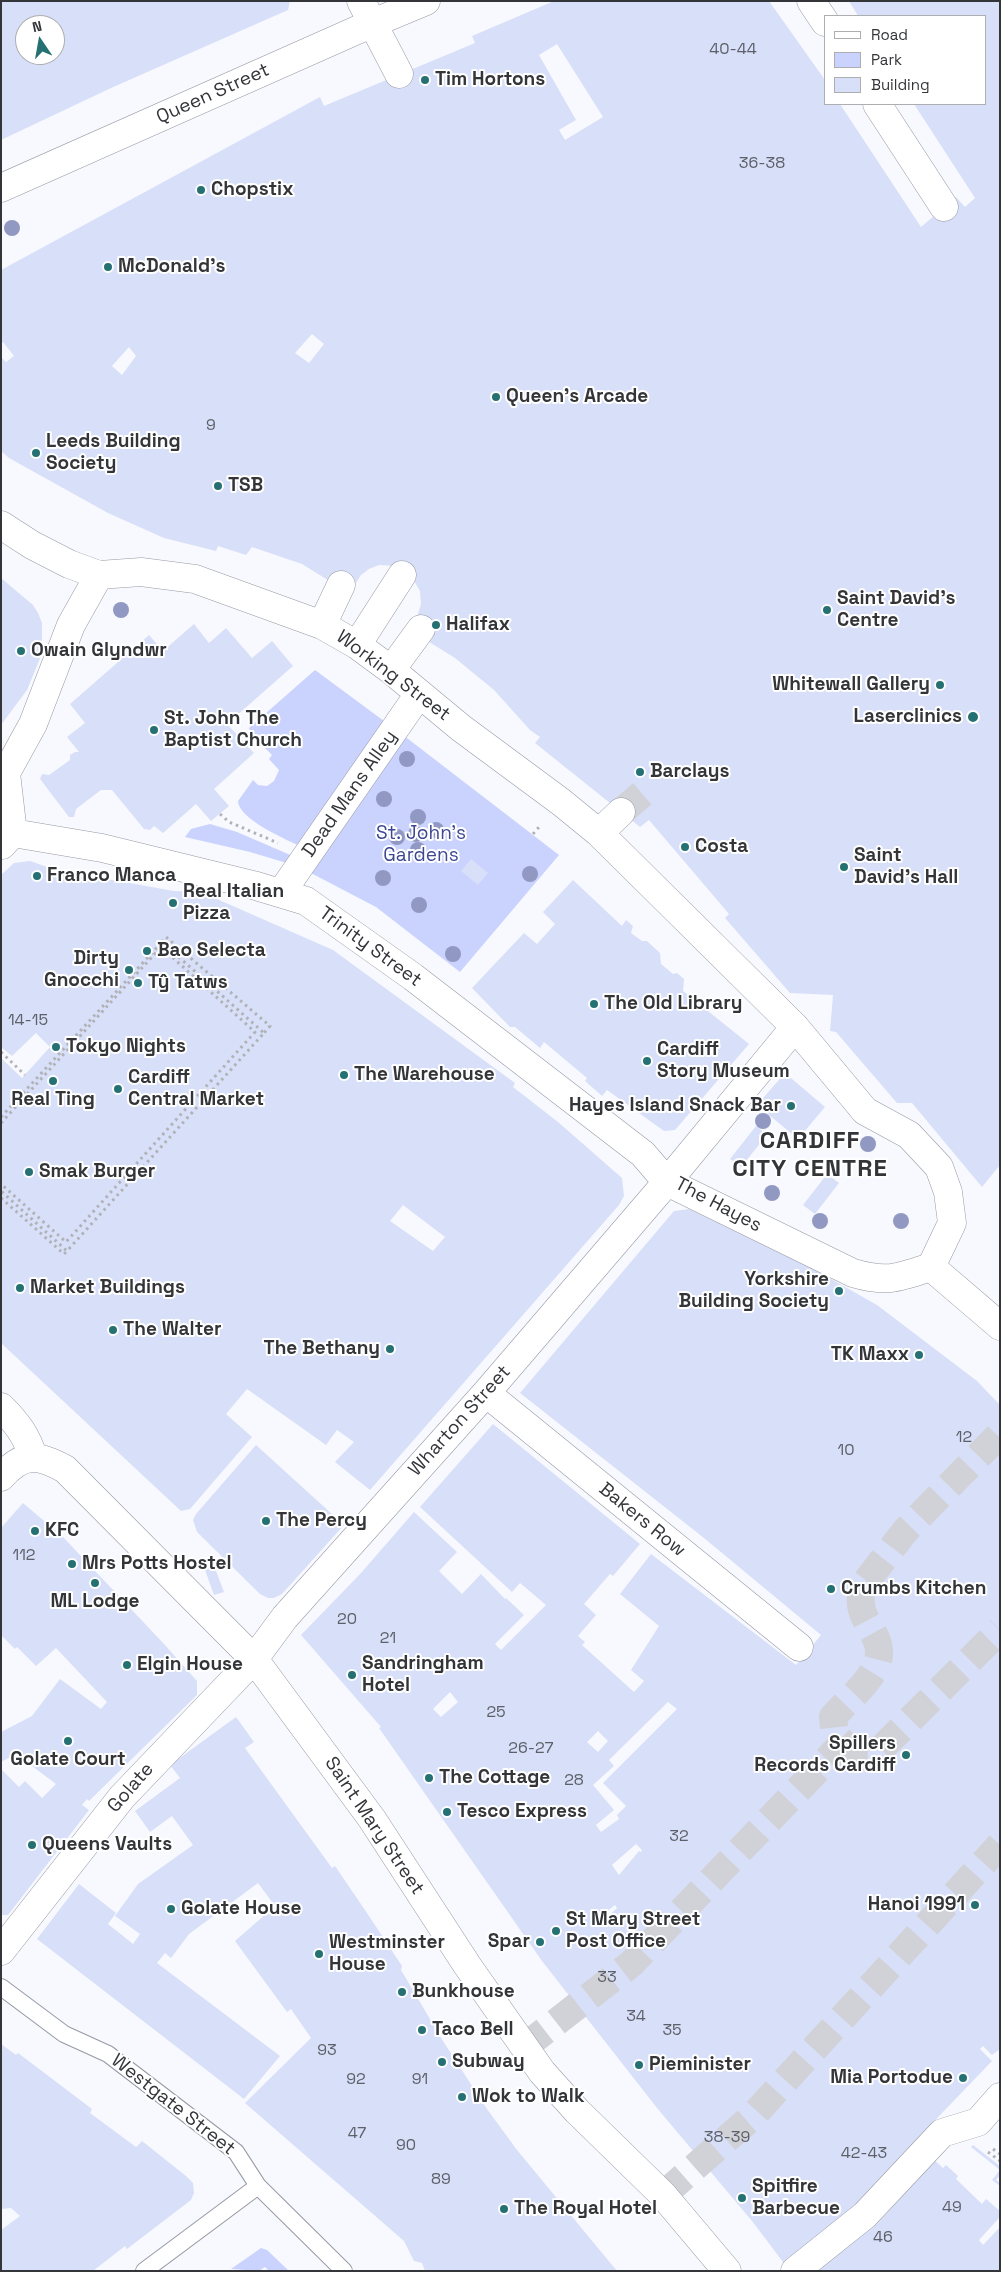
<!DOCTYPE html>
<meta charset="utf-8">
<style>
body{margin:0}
#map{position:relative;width:1001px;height:2272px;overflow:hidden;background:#f8f9fe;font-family:"Space Grotesk",sans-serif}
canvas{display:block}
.frame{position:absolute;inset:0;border:2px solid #343539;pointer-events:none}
.legend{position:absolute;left:824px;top:15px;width:162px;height:90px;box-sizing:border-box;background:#fff;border:1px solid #aeaeb0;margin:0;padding:6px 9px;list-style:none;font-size:15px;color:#343539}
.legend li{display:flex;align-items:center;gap:10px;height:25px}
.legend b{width:25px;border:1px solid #aeaeb0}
.north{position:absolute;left:15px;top:15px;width:50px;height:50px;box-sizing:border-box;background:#fff;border:1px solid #aeaeb0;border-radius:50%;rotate:348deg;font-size:14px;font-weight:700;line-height:20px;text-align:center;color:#343539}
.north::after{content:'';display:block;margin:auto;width:18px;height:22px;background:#257072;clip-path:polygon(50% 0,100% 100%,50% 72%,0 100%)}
</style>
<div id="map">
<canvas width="1001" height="2272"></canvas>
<div class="frame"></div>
<ul class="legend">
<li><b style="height:6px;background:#fff"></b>Road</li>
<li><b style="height:14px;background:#c9d3fe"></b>Park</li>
<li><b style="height:14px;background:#d8dff8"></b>Building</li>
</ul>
<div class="north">N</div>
</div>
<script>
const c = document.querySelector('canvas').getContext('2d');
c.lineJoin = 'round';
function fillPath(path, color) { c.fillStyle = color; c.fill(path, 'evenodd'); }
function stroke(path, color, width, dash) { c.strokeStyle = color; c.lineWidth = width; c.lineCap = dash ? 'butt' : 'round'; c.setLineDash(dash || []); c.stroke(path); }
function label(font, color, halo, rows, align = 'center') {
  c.font = font + ' "Space Grotesk",sans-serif'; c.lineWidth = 4; c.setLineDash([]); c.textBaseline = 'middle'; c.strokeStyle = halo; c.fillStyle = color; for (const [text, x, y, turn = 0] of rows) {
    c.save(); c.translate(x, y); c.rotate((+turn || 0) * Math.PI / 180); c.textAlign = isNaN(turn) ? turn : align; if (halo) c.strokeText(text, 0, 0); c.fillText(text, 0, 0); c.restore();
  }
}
fillPath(new Path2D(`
 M 315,670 L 388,724 L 302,847 C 287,840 238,819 238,801 L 253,780 L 258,785 L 267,786 L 274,781 L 279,770 L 269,759 L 272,755 L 251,734 L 249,728 Z
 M 403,735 L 559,855 L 460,972 L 376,907 L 307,871 Z
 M 210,824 L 237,832 L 295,857 L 290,864 L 250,852 L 185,837 L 191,829 Z
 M 261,2248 L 267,2250 L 289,2271 L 269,2271 L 265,2267 L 259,2271 L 231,2269 Z`), '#c9d3fe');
fillPath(new Path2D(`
 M 1,1 L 290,1 L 288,10 L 111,88 L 1,140 ZM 25,25 L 55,25 L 55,55 L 25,55 Z
 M 554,1 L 769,1 L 825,80 L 825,104 L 840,104 L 921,227 L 956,197 L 965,207 L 975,198 L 914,104 L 985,104 L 985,16 L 858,16 L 849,1 L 1000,1 L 1000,1165 L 982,1187 L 912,1103 L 897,1103 L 836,1032 L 830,1031 L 833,995 L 790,993 L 725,918 L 729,914 L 649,820 L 640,827 L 535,743 L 540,737 L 530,730 L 494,690 L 455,658 L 426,640 L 417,617 L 421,604 L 420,591 L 411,576 L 397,566 L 379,565 L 369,569 L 361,575 L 351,591 L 331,582 L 302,564 L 252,547 L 246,555 L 218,546 L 216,551 L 164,538 L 108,513 L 9,458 L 1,451 L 1,357 L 6,362 L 14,356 L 3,342 L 1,343 L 1,270 L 320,97 L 324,106 L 475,43 L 472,36 ZM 557,44 L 603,117 L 565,140 L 559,130 L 576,120 L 539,55 ZM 312,334 L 324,344 L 309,363 L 295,353 ZM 129,347 L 136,356 L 122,375 L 112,366 Z
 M 1,578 L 33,605 L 38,613 L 42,623 L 42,645 L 41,656 L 27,690 L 1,725 Z
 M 194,624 L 209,643 L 226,628 L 252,658 L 272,641 L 293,666 L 227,724 L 254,753 L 214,789 L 229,806 L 211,821 L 196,804 L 163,833 L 154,826 L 150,830 L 144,829 L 112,790 L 101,790 L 76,809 L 74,817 L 69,817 L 40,779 L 42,774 L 49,775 L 70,760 L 70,755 L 75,752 L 79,752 L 67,737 L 85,723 L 70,704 L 149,635 L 163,651 Z
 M 471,859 L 488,873 L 478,885 L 461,871 Z
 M 30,861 L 56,870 L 174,891 L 201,892 L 333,950 L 515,1083 L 513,1087 L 558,1122 L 622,1178 L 624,1196 L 619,1205 L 370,1490 L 335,1462 L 354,1442 L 337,1430 L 326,1445 L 247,1389 L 226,1414 L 252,1437 L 190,1509 L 181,1511 L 1,1343 L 1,1058 L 22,1078 L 50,1047 L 36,1033 L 12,1056 L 1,1047 L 1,875 L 14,863 ZM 403,1205 L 445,1237 L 433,1251 L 390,1221 Z
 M 573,880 L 622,926 L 626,920 L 633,926 L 631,933 L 642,941 L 647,941 L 660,953 L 661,964 L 673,974 L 677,973 L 684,979 L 683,991 L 749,1044 L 675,1130 L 664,1131 L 607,1090 L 602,1096 L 585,1081 L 587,1078 L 544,1042 L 540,1048 L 515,1027 L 510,1027 L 472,988 L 524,933 L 537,944 L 555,924 L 543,912 Z
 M 785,1073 L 825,1107 L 798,1139 L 757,1105 Z
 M 756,1126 L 767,1135 L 741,1167 L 730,1159 Z
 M 827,1174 L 839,1183 L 815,1214 L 803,1205 Z
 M 689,1209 L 810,1267 L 877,1305 L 977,1381 L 1000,1405 L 1000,2049 L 992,2055 L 983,2046 L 980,2049 L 992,2061 L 918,2138 L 931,2157 L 943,2168 L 946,2165 L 958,2176 L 956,2179 L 982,2204 L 986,2199 L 1000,2211 L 1000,2217 L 979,2240 L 983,2245 L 1000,2227 L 1000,2271 L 811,2271 L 873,2222 L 876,2225 L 899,2200 L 878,2180 L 858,2208 L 786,2266 L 752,2221 L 657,2108 L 542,1961 L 379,1728 L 381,1727 L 301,1635 L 361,1573 L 414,1512 L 457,1552 L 439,1571 L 462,1594 L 481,1574 L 505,1599 L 506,1598 L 524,1615 L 495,1644 L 501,1650 L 546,1605 L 520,1583 L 512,1592 L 420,1507 L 493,1424 L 640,1544 L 613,1576 L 610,1574 L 584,1604 L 596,1615 L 578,1636 L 585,1642 L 582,1645 L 634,1692 L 644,1681 L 631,1670 L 659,1626 L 620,1594 L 651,1554 L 796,1665 L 821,1635 L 704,1538 L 520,1393 L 674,1211 ZM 450,1692 L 458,1702 L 441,1717 L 433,1709 ZM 668,1702 L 677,1709 L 603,1783 L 626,1806 L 617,1815 L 619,1819 L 601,1832 L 596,1825 L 614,1810 L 593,1785 L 614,1766 L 609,1760 ZM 598,1731 L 608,1741 L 598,1752 L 587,1742 ZM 636,1844 L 642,1850 L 641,1852 L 639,1851 L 619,1875 L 612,1865 ZM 615,1905 L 617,1908 L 601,1923 L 597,1919 Z
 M 256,1445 L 344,1525 L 282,1594 L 274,1598 L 268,1598 L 260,1594 L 197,1532 L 193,1520 L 196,1514 Z
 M 23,1503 L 63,1537 L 164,1644 L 197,1681 L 197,1695 L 89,1801 L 87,1799 L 82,1805 L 89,1810 L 8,1915 L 1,1915 L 1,1769 L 19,1787 L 25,1781 L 42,1798 L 56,1784 L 16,1754 L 1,1762 L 1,1732 L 32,1716 L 60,1679 L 101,1709 L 107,1702 L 56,1648 L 36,1666 L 17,1647 L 15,1649 L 1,1635 L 1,1528 Z
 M 213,1563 L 224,1592 L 214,1595 L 204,1567 Z
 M 236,1717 L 254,1742 L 245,1748 L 332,1868 L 335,1866 L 369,1916 L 402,1966 L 401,1970 L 443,2041 L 487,2109 L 517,2150 L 617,2271 L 425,2271 L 422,2263 L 414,2261 L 404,2241 L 245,2103 L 311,2038 L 291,2009 L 287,2012 L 235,1941 L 275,1906 L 258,1883 L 189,1934 L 171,1958 L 165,1953 L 157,1963 L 280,2056 L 244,2099 L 37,1939 L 79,1884 L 116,1913 L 108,1924 L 133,1944 L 140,1934 L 115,1916 L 138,1884 L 193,1845 L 172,1816 L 150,1832 L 135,1811 L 180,1778 L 170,1765 Z
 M 1,2044 L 16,2055 L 18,2053 L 92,2109 L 90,2113 L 136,2147 L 142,2141 L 186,2176 L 193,2183 L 194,2193 L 191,2200 L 127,2249 L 125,2246 L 93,2271 L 1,2271 L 1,2230 L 20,2216 L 11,2208 L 1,2209 Z
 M 973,2145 L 1000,2166 L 1000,2170 L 971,2147 Z
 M 1000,2170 L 1000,2175 L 996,2180 L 1000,2183 L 1000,2186 L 992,2180 Z`), '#d8dff8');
stroke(new Path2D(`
 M 621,812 L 648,789
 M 843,1743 L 850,1750 L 878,1752 L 1000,1630
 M 523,2048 L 631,1964 L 843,1743 L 835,1735 L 833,1717 C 847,1701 867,1685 876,1666 C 891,1632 847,1621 865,1583 L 906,1530 L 1000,1434
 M 663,2195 L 753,2116 L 1000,1845`), '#d1d2d7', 28, [28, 14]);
const lane = new Path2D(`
 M 1,1987 L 64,2034 L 108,2054 L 236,2152 L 258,2186 L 344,2271
 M 144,2271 L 258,2186`);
const street = new Path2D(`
 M 361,1 L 399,74
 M 811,1 L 825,22
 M 877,104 L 944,207
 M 1,188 L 373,23 L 426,1
 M 1,525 L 32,545 L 69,564 L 99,575 L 141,572 L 195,579 L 322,625 L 357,645 L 391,670 L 461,728 L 561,802 L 599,833 L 795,1027 L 865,1111 L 909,1135 L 939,1167 L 948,1192 L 952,1223 L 931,1267 C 898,1278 887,1283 853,1273 L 667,1182 L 643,1154 L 413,977 L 306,901 L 253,885 L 102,848 L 13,833
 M 322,625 L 341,585
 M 357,645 L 402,575
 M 391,670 L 421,629
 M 599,833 L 621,812
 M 2,845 L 13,833 L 6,773 L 33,724 L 71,625 L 99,575
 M 281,893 L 419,694
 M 931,1267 L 1000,1326
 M 486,1393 L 799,1647
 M 1,1407 C 17,1423 27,1436 33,1457
 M 1,1477 C 23,1452 38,1454 65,1469 L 254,1659 L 372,1819 L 467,1965 L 542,2072 L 577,2111 L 663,2195 L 727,2271
 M 1,1951 L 122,1797 L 254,1659 L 285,1617 L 486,1393 L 667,1182 L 795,1027
 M 795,2271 L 865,2215 L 942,2133 L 978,2122 L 1000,2097`);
stroke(lane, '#9799a4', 18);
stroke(street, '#9799a4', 29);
stroke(new Path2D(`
 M 220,814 L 229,822 L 278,843
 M 533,834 L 539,827
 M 162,942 L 166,937 L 270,1026 L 264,1033
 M 1,1052 L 25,1075
 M 1,1123 L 161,947 L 255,1032 L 66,1242 L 1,1184
 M 1,1198 L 64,1254 L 67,1251
 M 993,2149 L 1000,2154
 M 988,2152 L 1000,2161`), '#b1b2b7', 3, [2.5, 4]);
stroke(lane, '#fff', 16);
stroke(street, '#fff', 28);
stroke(new Path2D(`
 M 1,1117 L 162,942 L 264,1033 L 67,1251 L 1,1191`), '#b1b2b7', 3, [2.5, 4]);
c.fillStyle = '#9198c2';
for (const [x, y] of [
 [12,228],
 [121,610],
 [407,759],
 [384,799],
 [418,817],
 [436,830],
 [416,834],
 [397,837],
 [418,850],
 [530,874],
 [383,878],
 [419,905],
 [453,954],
 [763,1121],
 [868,1144],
 [772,1193],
 [820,1221],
 [901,1221]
]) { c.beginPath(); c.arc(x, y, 8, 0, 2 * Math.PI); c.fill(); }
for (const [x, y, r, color] of [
 [425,80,5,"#257072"],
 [201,190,5,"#257072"],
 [108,267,5,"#257072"],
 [496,397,5,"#257072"],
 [36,453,5,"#257072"],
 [218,486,5,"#257072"],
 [827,610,5,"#257072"],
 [436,625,5,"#257072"],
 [21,651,5,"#257072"],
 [940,685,5,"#257072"],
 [973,717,6,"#257072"],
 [154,730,5,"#257072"],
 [640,772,5,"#257072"],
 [685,847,5,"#257072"],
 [844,867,5,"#257072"],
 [37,876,5,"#257072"],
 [173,903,5,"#257072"],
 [147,951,5,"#257072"],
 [129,970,5,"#257072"],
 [138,983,5,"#257072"],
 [594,1004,5,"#257072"],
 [56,1047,5,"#257072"],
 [647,1061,5,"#257072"],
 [344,1075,5,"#257072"],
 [53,1081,5,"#257072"],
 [118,1089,5,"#257072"],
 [791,1106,5,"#257072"],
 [29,1172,5,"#257072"],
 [20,1288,5,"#257072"],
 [839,1291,5,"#257072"],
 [113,1330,5,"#257072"],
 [390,1349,5,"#257072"],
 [919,1355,5,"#257072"],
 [266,1521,5,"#257072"],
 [35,1531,5,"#257072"],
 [72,1564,5,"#257072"],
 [95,1583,5,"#257072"],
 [831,1589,5,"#257072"],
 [127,1665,5,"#257072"],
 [352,1675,5,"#257072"],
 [68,1741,5,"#257072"],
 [906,1755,5,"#257072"],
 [429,1778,5,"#257072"],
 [447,1812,5,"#257072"],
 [32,1845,5,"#257072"],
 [975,1905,5,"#257072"],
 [171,1909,5,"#257072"],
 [556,1931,5,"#257072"],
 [540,1942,5,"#257072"],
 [319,1954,5,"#257072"],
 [402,1992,5,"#257072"],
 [422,2030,5,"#257072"],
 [442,2062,5,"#257072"],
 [639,2065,5,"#257072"],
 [963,2078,5,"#257072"],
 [462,2097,5,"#257072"],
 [742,2198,5,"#257072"],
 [504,2209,5,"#257072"]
]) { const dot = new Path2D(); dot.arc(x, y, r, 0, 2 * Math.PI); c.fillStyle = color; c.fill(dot); stroke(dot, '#fff', 2); }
label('16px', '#5d6069', null, [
 ["40-44",733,50],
 ["36-38",762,164],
 ["9",211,426],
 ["14-15",28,1021],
 ["12",964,1438],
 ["10",846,1451],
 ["112",24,1556],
 ["20",347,1620],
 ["21",388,1639],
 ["25",496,1713],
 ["26-27",531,1749],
 ["28",574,1781],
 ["32",679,1837],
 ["33",607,1978],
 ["34",636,2017],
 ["35",672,2031],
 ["93",327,2051],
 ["92",356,2080],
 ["91",420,2080],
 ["47",357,2134],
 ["38-39",727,2138],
 ["90",406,2146],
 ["42-43",864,2154],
 ["89",441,2180],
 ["49",952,2208],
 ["46",883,2238]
]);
label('bold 19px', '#343539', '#fff', [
 ["Tim Hortons",435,80],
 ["Chopstix",211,190],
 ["McDonald's",118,267],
 ["Queen's Arcade",506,397],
 ["Leeds Building",46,442],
 ["Society",46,464],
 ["TSB",228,486],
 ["Saint David's",837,599],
 ["Centre",837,621],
 ["Halifax",446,625],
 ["Owain Glyndwr",31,651],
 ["Whitewall Gallery",930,685,"right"],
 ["Laserclinics",962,717,"right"],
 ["St. John The",164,719],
 ["Baptist Church",164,741],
 ["Barclays",650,772],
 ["Costa",695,847],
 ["Saint",854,856],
 ["David's Hall",854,878],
 ["Franco Manca",47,876],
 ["Real Italian",183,892],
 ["Pizza",183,914],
 ["Bao Selecta",157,951],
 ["Dirty",119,959,"right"],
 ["Gnocchi",119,981,"right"],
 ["Tŷ Tatws",148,983],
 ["The Old Library",604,1004],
 ["Tokyo Nights",66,1047],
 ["Cardiff",657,1050],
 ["Story Museum",657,1072],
 ["The Warehouse",354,1075],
 ["Cardiff",128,1078],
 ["Central Market",128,1100],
 ["Real Ting",53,1100,"center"],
 ["Hayes Island Snack Bar",781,1106,"right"],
 ["Smak Burger",39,1172],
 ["Yorkshire",829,1280,"right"],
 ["Building Society",829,1302,"right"],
 ["Market Buildings",30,1288],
 ["The Walter",123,1330],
 ["The Bethany",380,1349,"right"],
 ["TK Maxx",909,1355,"right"],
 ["The Percy",276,1521],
 ["KFC",45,1531],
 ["Mrs Potts Hostel",82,1564],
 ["Crumbs Kitchen",841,1589],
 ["ML Lodge",95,1602,"center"],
 ["Sandringham",362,1664],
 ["Hotel",362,1686],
 ["Elgin House",137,1665],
 ["Spillers",896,1744,"right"],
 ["Records Cardiff",896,1766,"right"],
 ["Golate Court",68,1760,"center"],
 ["The Cottage",439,1778],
 ["Tesco Express",457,1812],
 ["Queens Vaults",42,1845],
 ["Hanoi 1991",965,1905,"right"],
 ["Golate House",181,1909],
 ["St Mary Street",566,1920],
 ["Post Office",566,1942],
 ["Spar",530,1942,"right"],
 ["Westminster",329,1943],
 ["House",329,1965],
 ["Bunkhouse",412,1992],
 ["Taco Bell",432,2030],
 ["Subway",452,2062],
 ["Pieminister",649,2065],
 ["Mia Portodue",953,2078,"right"],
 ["Wok to Walk",472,2097],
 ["Spitfire",752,2187],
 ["Barbecue",752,2209],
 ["The Royal Hotel",514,2209]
], 'left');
label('19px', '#343539', '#fff', [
 ["Queen Street",213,94,-24],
 ["Working Street",393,676,37],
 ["Dead Mans Alley",350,794,-55],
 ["Trinity Street",370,947,36],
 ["The Hayes",718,1205,28],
 ["Wharton Street",460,1421,-48],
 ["Bakers Row",642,1520,39],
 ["Golate",131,1788,-49],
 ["Saint Mary Street",374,1826,56],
 ["Westgate Street",173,2105,38]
]);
label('19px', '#3d4891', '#fff', [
 ["St. John’s",421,834],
 ["Gardens",421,856]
]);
c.letterSpacing = '1px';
label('bold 24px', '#343539', '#fff', [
 ["CARDIFF",810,1141],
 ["CITY CENTRE",810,1169]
]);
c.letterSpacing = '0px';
</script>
